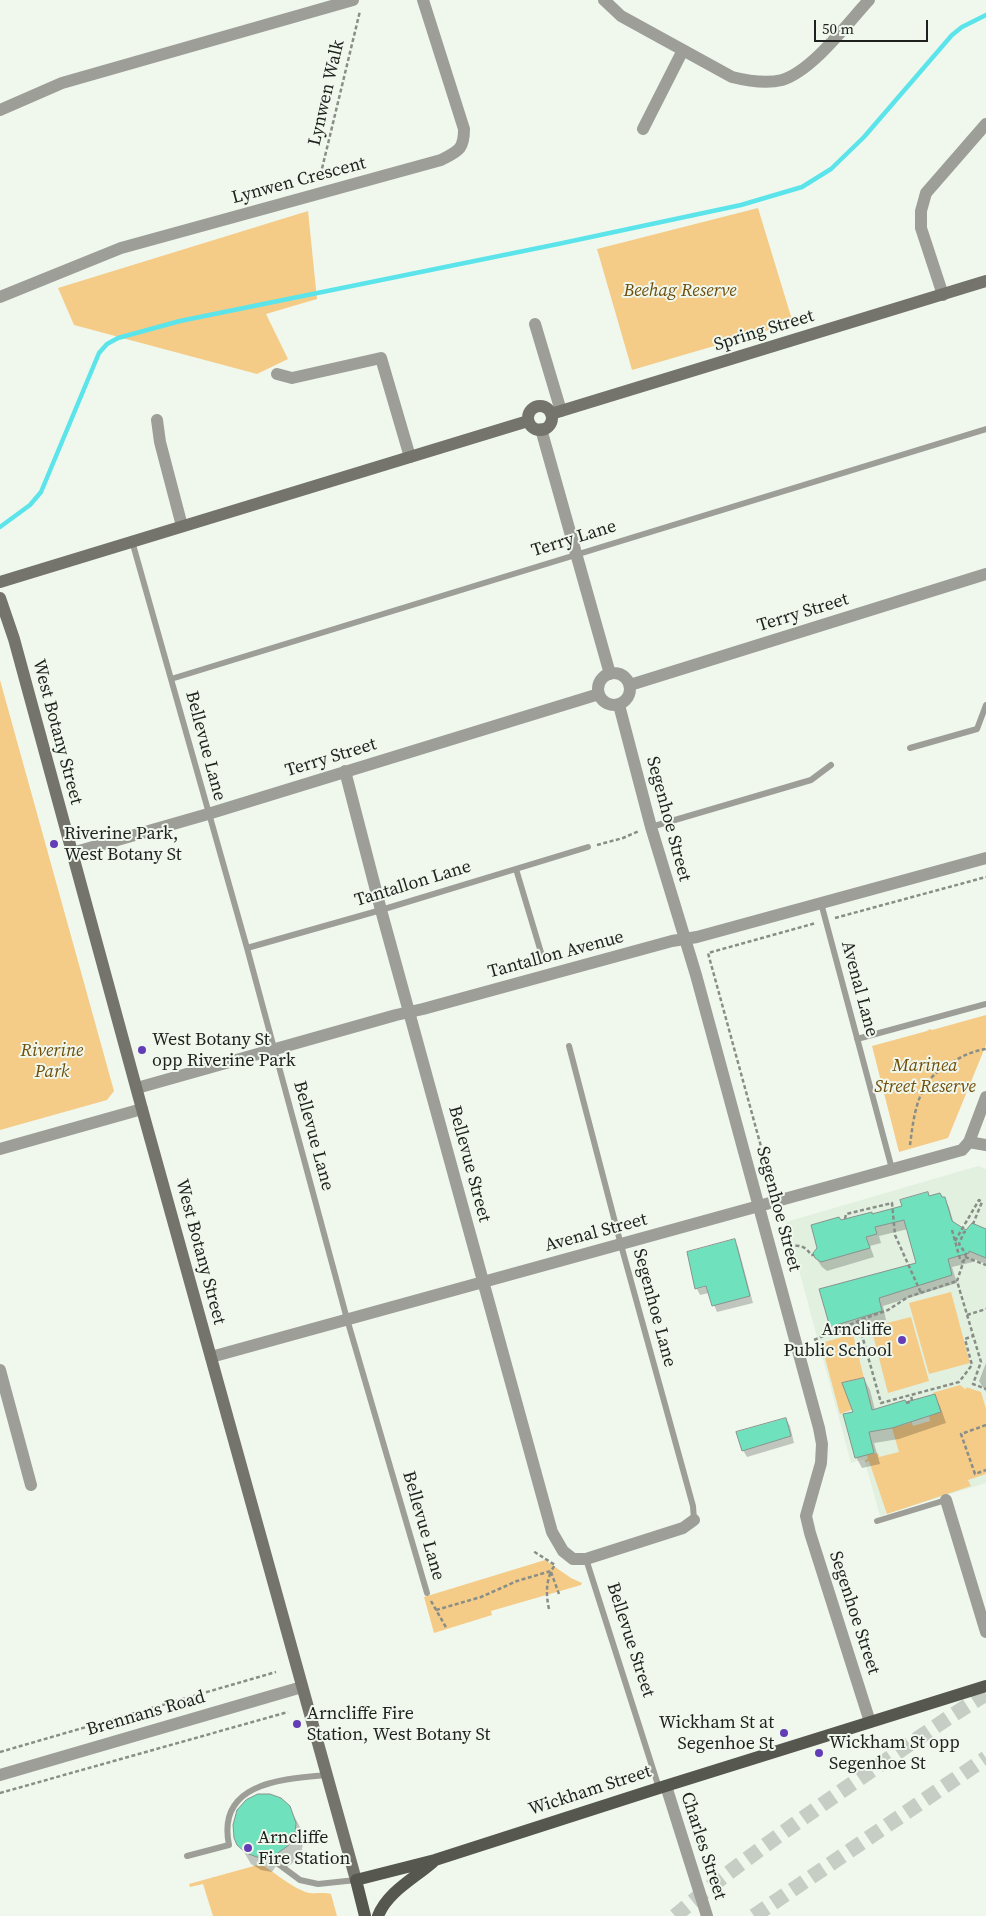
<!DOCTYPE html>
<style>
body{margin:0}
#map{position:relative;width:986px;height:1916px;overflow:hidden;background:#f0f8ed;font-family:"Source Serif 4",serif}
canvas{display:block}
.scale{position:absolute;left:814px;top:20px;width:114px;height:22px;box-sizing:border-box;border:2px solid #1e211e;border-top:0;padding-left:6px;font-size:15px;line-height:18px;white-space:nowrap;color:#1e211e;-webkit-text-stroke:4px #f0f8ed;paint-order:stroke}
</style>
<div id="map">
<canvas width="986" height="1916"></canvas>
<div class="scale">50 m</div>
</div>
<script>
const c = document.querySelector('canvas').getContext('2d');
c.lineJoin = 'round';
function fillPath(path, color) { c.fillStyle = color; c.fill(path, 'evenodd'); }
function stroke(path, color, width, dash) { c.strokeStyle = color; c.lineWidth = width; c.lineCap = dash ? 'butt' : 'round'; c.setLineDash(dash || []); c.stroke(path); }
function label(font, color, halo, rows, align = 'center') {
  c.font = font + ' "Source Serif 4",serif'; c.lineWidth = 4; c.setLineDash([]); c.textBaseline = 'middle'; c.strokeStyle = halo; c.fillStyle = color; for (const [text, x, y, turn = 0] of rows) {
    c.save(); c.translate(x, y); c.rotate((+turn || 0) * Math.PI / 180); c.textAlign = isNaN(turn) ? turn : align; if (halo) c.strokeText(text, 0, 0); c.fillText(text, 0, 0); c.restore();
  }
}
fillPath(new Path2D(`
 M 978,1166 L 986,1169 L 986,1483 L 880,1516 L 864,1459 L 851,1463 L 786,1222 Z`), '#e2f0df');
fillPath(new Path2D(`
 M 758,208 L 793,323 L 632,370 L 597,249 Z
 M 308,211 L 317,299 L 266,314 L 288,359 L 257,374 L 74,325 L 58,288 Z
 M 0,680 L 114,1091 L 107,1100 L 0,1130 Z
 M 986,1015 L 986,1045 L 948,1138 L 899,1152 L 872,1046 L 927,1031 L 930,1029 L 932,1030 Z
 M 951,1292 L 970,1363 L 929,1374 L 909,1303 Z
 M 911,1317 L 929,1381 L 888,1393 L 871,1327 Z
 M 853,1334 L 864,1378 L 843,1383 L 850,1403 L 869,1398 L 871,1402 L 840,1414 L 821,1343 Z
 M 960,1385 L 965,1389 L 967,1388 L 966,1387 L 981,1392 L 986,1409 L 986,1474 L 968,1480 L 971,1486 L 887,1514 L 869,1461 L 865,1462 L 865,1460 L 868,1459 L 867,1455 L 878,1453 L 879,1457 L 899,1452 L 892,1428 L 910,1423 L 905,1406 L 906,1406 L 913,1426 L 930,1421 L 929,1416 L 940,1412 L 935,1394 L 932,1393 Z
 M 545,1560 L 571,1578 L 582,1583 L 581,1585 L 491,1611 L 492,1615 L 434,1633 L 424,1597 Z
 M 261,1864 C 274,1872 296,1891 310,1893 C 318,1894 323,1892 331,1894 L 337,1916 L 213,1916 L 203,1884 L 190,1887 L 189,1884 Z`), '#f5cb88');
fillPath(new Path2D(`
 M 929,1197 L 944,1198 L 949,1207 L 954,1224 L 966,1232 L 986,1230 L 986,1264 L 974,1259 L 973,1262 L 952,1267 L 957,1283 L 883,1306 L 886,1320 L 836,1335 L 831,1326 L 918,1264 L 908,1229 L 879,1236 L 881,1243 L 870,1246 L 874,1257 L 827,1271 L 822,1267 L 816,1258 L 840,1222 L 872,1216 Z
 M 734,1240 L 738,1247 L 753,1303 L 717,1312 L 709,1293 L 700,1295 L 697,1289 L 712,1285 Z
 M 986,1363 L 986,1392 L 979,1381 Z
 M 864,1379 L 870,1390 L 875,1410 L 934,1395 L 940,1406 L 946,1423 L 899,1439 L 874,1443 L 880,1464 L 862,1468 L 856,1457 L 855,1412 Z
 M 786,1419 L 790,1426 L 794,1443 L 747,1457 L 743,1450 Z
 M 292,1812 L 300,1827 L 304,1838 L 302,1849 L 297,1860 L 284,1869 L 276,1866 L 272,1872 L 261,1870 L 251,1864 L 235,1837 Z`), '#0003');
stroke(new Path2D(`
 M 0,527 L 30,505 L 41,492 L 99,353 L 107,344 L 118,338 L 180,321 L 558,244 L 741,205 L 802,187 L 831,169 L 864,137 L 952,35 L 962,27 L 986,15`), '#5ce4eb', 4.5);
const building = new Path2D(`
 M 928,1192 L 929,1196 L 940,1193 L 942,1197 L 945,1197 L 952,1221 L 966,1230 L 972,1223 L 986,1229 L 986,1258 L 969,1251 L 969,1253 L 948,1259 L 952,1275 L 879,1298 L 882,1311 L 830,1327 L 819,1289 L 916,1263 L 904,1220 L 875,1227 L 877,1234 L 866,1237 L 870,1248 L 821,1262 L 815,1258 L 813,1253 L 817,1248 L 811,1225 L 839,1217 L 841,1220 L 872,1212 L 872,1214 L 902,1206 L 900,1200 Z
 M 735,1239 L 750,1296 L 712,1306 L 706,1286 L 695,1289 L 687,1252 Z
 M 864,1378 L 872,1410 L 905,1400 L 906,1402 L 935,1394 L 941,1412 L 892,1428 L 869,1432 L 874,1453 L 855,1458 L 843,1414 L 853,1412 L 842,1383 Z
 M 786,1418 L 791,1436 L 742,1451 L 736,1432 Z
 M 258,1794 L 270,1794 L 281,1798 L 290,1806 L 296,1823 L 295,1834 L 289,1845 L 275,1855 L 270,1852 L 267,1853 L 264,1858 L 257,1857 L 246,1853 L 237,1845 L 234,1838 L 233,1825 L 237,1810 L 246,1800 Z`);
fillPath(building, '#70e1bd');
stroke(building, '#87948f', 1);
stroke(new Path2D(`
 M 675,1916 C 728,1871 786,1830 843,1790 C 890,1758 937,1724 986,1694
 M 754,1916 L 986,1758`), '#c6cdc4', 15, [15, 8]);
stroke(new Path2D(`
 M 319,181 L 360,11
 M 597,845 L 623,838 L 639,831
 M 835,918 L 986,877
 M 910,1145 C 913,1122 916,1092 934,1075 C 938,1071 945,1068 950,1064 C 961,1056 973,1051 986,1049
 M 771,1183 L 708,953 L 816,923
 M 845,1219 L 846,1214 L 892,1203 L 895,1235 L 921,1293
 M 952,1230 L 960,1259 L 963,1262
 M 966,1232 L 964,1232 L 959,1244 L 966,1254 L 957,1281 L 981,1362 L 973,1384 L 986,1389
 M 955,1241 L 979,1200 L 982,1202 L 973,1224
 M 789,1247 C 798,1244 806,1246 811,1255 L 814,1255
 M 965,1257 L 986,1265
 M 967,1315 L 986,1309
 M 858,1321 L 881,1403 L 959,1382 L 972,1365 L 965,1339 L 973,1336
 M 814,1340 L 863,1319 L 888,1310 L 908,1297 L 957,1281
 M 906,1403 L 912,1401 L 911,1395
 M 986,1425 L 961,1434 L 975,1474 L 986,1470
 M 551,1572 L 559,1594
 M 431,1601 L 447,1629
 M 549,1609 C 546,1595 546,1584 551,1571
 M 436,1610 L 481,1597 L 517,1581 L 551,1571 L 555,1565 L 533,1551
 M 0,1752 L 276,1672
 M 0,1793 L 288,1712`), '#888e87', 2.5, [4, 2.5]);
stroke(new Path2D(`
 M 132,541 L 247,948 L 347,1319 L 427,1593
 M 171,679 L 986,429
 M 910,748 L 977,729 L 986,705
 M 651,827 L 811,780 L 831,765
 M 516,869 L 543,959
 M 821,903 L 892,1169
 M 247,948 L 381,910 L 588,847
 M 857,1039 L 986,1004
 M 569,1046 L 621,1245 L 693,1506 L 694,1520
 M 877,1521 L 946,1500
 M 586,1559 L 659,1788
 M 187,1856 L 229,1845 C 216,1782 283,1779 327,1775
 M 269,1857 L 300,1880 L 318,1884 L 356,1880`), '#9d9e98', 6);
stroke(new Path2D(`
 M 604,0 L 621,16 L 732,77 C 748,81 766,84 782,80 C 812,71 847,24 869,0
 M 0,110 L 62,83 L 353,0
 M 643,129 L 683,50
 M 943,295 L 921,228 L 921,211 L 926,193 L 986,124
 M 0,297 L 121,248 L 441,160 C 458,151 464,150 464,129 L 423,0
 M 535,324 L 561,411
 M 277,374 L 292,378 L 381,358 L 410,457
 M 157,420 L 160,442 L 182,526
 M 541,429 L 610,674
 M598 689a16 16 0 1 1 32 0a16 16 0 1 1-32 0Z
 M 630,685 L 986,574
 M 619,705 L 651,827 L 696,975 L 819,1428 L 822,1444 L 821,1463 L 806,1516 L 810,1533 L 870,1722
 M 345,771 L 381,910 L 552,1532 L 563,1551 L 573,1559 L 586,1559 L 683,1528 L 694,1520
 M 72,853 L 208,814 L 599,694
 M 137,1088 L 396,1015 L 423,1009 L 672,941 L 697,937 L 986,858
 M 969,1142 L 986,1145
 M 0,1149 L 142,1109
 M 211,1357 L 962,1150 L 969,1142 L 986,1097
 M 0,1370 L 31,1485
 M 946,1500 L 986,1632
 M 0,1775 L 302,1687
 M 666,1786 L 707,1916`), '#9d9e98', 12);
stroke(new Path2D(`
 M528 418a12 12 0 1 1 24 0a12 12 0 1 1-24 0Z
 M 551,414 L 986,281
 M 0,582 L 528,421
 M 0,598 L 14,639 L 142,1109 L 356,1880`), '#74746c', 12);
stroke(new Path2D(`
 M 365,1916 L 356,1880 L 435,1860 L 659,1788 L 986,1686
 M 378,1916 C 387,1892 415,1878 433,1862`), '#56574e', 12);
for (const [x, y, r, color] of [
 [54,844,5,"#623db6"],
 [142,1050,5,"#623db6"],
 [902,1340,5,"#623db6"],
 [297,1724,5,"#623db6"],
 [784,1733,5,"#623db6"],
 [819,1753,5,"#623db6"],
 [248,1848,5,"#623db6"]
]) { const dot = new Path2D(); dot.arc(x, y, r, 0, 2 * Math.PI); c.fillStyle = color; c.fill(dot); stroke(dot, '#f0f8ed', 2); }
label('18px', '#1e211e', '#f0f8ed', [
 ["Lynwen Walk",327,93,-77],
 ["Lynwen Crescent",299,181,-15],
 ["Spring Street",764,331,-17],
 ["Terry Lane",574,539,-17],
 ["Terry Street",803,613,-17],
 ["West Botany Street",57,732,75],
 ["Bellevue Lane",205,746,75],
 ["Terry Street",331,758,-17],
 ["Segenhoe Street",668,819,75],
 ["Tantallon Lane",413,884,-17],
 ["Tantallon Avenue",556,955,-15],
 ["Avenal Lane",859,989,75],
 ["Bellevue Lane",313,1136,75],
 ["Bellevue Street",469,1164,75],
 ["Segenhoe Street",778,1209,75],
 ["Avenal Street",596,1233,-15],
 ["West Botany Street",200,1252,75],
 ["Segenhoe Lane",654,1308,75],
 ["Bellevue Lane",423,1526,74],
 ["Segenhoe Street",854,1613,72],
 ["Bellevue Street",630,1640,72],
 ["Brennans Road",146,1714,-16],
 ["Wickham Street",590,1791,-18],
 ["Charles Street",703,1846,72]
]);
label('italic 18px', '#6f4e0c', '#f0f8ed', [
 ["Beehag Reserve",680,291],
 ["Riverine",52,1051],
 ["Park",52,1072],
 ["Marinea",925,1066],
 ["Street Reserve",925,1087]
]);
label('18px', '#1e211e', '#f0f8ed', [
 ["Riverine Park,",64,834],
 ["West Botany St",64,855],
 ["West Botany St",152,1040],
 ["opp Riverine Park",152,1061],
 ["Arncliffe",892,1330,"right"],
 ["Public School",892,1351,"right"],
 ["Arncliffe Fire",307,1714],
 ["Station, West Botany St",307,1735],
 ["Wickham St at",774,1723,"right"],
 ["Segenhoe St",774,1744,"right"],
 ["Wickham St opp",829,1743],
 ["Segenhoe St",829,1764],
 ["Arncliffe",258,1838],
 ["Fire Station",258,1859]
], 'left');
</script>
